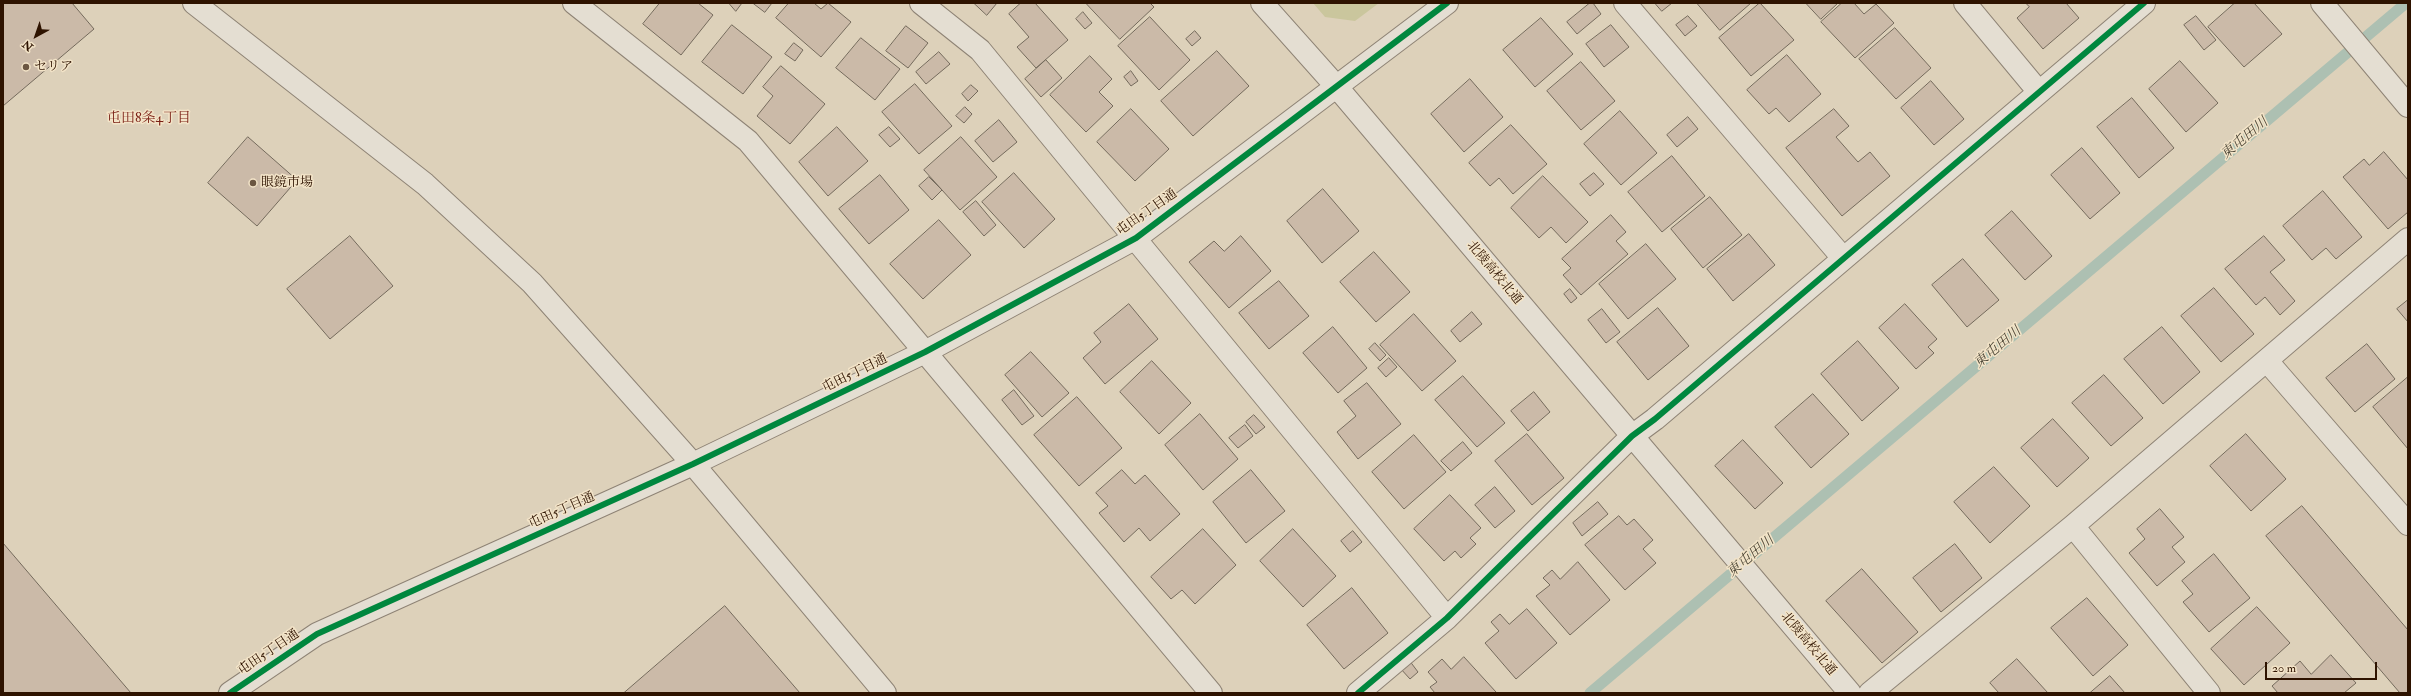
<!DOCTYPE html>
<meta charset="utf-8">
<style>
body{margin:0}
#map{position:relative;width:2411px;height:696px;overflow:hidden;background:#ddd1ba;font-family:"IM FELL Double Pica",serif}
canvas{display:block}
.frame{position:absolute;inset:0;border:4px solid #2e1300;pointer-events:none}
.north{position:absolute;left:16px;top:16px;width:40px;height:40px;-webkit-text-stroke:3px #f3e4c8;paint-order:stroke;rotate:220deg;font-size:11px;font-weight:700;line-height:16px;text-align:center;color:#2e1300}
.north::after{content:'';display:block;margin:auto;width:14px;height:18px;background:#2e1300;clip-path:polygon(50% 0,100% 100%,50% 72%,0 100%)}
.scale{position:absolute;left:2265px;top:662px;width:112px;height:18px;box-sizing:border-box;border:2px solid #2e1300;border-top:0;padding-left:5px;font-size:12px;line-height:14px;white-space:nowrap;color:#2e1300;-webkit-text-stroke:3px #f3e4c8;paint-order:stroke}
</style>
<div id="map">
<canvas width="2411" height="696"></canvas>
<div class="frame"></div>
<div class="north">N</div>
<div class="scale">20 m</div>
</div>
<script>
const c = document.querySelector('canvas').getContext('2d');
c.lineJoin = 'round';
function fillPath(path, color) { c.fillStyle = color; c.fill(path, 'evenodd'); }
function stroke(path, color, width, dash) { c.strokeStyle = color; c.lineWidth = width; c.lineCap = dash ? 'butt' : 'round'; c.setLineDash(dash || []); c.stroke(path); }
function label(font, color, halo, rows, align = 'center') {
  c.font = font + ' "IM FELL Double Pica","Noto Serif JP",serif'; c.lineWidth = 3; c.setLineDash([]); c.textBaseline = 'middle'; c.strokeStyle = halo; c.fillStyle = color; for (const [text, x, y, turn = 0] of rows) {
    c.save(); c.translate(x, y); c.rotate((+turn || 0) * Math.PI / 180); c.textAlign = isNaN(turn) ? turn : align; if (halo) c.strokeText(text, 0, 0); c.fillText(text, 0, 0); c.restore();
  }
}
fillPath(new Path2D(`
 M 1313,3 L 1379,3 L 1355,21 L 1325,17 Z`), '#cac69d');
stroke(new Path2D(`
 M 1590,693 L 2406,3`), '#adc0b2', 11);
const building = new Path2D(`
 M 3,3 L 72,3 L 94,29 L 3,106 Z
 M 660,3 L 698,3 L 713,15 L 681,55 L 643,24 Z
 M 729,3 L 742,3 L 736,11 Z
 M 753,3 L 772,3 L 765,12 Z
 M 789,3 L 814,3 L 821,9 L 828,3 L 851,22 L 821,57 L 776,18 Z
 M 974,3 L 997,3 L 987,15 Z
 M 1021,3 L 1035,3 L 1068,40 L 1036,68 L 1017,47 L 1029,37 L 1009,14 Z
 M 1086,3 L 1150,3 L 1154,7 L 1120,39 Z
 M 1590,3 L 1593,3 L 1601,14 L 1577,34 L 1567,22 Z
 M 1655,3 L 1672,3 L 1662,11 Z
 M 1697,3 L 1751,3 L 1720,30 Z
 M 1760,3 L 1794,40 L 1751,76 L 1719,38 Z
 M 1806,3 L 1838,3 L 1821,19 Z
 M 1842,3 L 1854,3 L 1864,14 L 1876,4 L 1894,23 L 1855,58 L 1821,22 Z
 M 2026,3 L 2066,3 L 2079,18 L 2043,49 L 2017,18 L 2029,7 Z
 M 2235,3 L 2254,3 L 2282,34 L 2244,67 L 2208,27 Z
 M 1083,12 L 1092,23 L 1085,29 L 1076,19 Z
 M 1688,16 L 1697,26 L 1685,36 L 1676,25 Z
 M 2196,16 L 2216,40 L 2204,50 L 2184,25 Z
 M 1150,17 L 1190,60 L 1159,90 L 1118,46 Z
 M 1541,18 L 1573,54 L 1535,87 L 1503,50 Z
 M 732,25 L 772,57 L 743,94 L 702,62 Z
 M 1611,25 L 1629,47 L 1604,67 L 1586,44 Z
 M 906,26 L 928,43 L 908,68 L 886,51 Z
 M 1895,28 L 1931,68 L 1896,99 L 1859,59 Z
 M 1195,31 L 1201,38 L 1192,46 L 1186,39 Z
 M 861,38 L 900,69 L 875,100 L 836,68 Z
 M 794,43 L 803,50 L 795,61 L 785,54 Z
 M 1217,51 L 1249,86 L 1193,136 L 1161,101 Z
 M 939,52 L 950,64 L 926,84 L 916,72 Z
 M 1787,55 L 1821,94 L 1789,122 L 1776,108 L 1769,114 L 1747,90 Z
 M 1090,56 L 1112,79 L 1099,92 L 1113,106 L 1086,132 L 1050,95 Z
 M 1046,60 L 1062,78 L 1041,97 L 1025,79 Z
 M 2180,61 L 2218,103 L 2186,132 L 2149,89 Z
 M 1581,62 L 1615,101 L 1581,130 L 1547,91 Z
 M 781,66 L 825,104 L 790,144 L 757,116 L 773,96 L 763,87 Z
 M 1131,71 L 1138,81 L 1131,86 L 1124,77 Z
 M 1470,79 L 1503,117 L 1464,152 L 1431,114 Z
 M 1931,81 L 1964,119 L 1934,145 L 1901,108 Z
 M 915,84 L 952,126 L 919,154 L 882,112 Z
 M 971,85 L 978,91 L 968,101 L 962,94 Z
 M 2132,98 L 2174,148 L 2139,178 L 2097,127 Z
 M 965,107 L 972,114 L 964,123 L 956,116 Z
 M 1131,109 L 1169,149 L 1135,181 L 1097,142 Z
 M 1834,109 L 1849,126 L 1836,137 L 1858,162 L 1870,152 L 1890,176 L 1842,216 L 1786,148 Z
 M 1620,111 L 1657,153 L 1621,185 L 1584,144 Z
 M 1688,117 L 1698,129 L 1677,147 L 1667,135 Z
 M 999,120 L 1017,142 L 993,162 L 975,141 Z
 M 1511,125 L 1547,164 L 1513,194 L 1499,178 L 1490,186 L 1469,163 Z
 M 837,127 L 868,161 L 828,196 L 799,162 Z
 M 889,127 L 900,139 L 890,147 L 879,135 Z
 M 248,137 L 297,180 L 257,226 L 208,183 Z
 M 961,137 L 997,177 L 960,210 L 924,170 Z
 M 2082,148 L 2120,193 L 2090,219 L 2051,175 Z
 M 2384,152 L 2408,180 L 2408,212 L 2388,229 L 2343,177 L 2364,159 L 2369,165 Z
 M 1672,156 L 1705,196 L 1662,232 L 1628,192 Z
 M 1014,173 L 1055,219 L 1024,248 L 982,202 Z
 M 1594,173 L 1604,184 L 1590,196 L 1580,184 Z
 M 880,175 L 909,210 L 869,244 L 839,209 Z
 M 1543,176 L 1588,222 L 1566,243 L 1551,227 L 1539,238 L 1511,208 Z
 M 929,177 L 942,190 L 932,200 L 919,186 Z
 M 1323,189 L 1359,231 L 1322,263 L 1287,221 Z
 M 2323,191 L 2362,237 L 2336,259 L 2326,248 L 2312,260 L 2283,226 Z
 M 1710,197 L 1742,235 L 1703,268 L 1671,229 Z
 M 976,201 L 996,225 L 984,236 L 963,212 Z
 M 2012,211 L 2052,256 L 2025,280 L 1985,235 Z
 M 1611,215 L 1626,232 L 1616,241 L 1628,254 L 1581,295 L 1563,275 L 1571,268 L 1562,259 Z
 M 939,220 L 971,255 L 923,299 L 890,264 Z
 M 1749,234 L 1775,265 L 1733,301 L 1707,269 Z
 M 350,236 L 393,286 L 330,339 L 287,289 Z
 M 1241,236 L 1271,271 L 1229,308 L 1189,262 L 1214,241 L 1224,251 Z
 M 2264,236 L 2285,260 L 2270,272 L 2295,301 L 2280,315 L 2265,297 L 2256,305 L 2225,269 Z
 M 1646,244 L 1676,279 L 1628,319 L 1599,284 Z
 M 1374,252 L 1410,292 L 1376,322 L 1340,282 Z
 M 1963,259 L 1999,300 L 1967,327 L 1932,285 Z
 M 1279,281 L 1309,316 L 1269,349 L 1239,313 Z
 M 2214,288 L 2254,334 L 2221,362 L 2181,316 Z
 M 1570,289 L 1577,298 L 1571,303 L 1564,294 Z
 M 2408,300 L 2408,322 L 2397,309 Z
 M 1129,304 L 1158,339 L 1105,384 L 1083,358 L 1101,342 L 1094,333 Z
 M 1905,304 L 1937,339 L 1928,347 L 1934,353 L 1916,369 L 1879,328 Z
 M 1658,308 L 1689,346 L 1648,380 L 1617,342 Z
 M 1602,309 L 1620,332 L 1606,343 L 1588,320 Z
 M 1472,312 L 1482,324 L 1460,342 L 1451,331 Z
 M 1414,314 L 1456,361 L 1422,391 L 1380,345 Z
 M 1333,327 L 1367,368 L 1338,393 L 1303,353 Z
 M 2162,327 L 2200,372 L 2163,404 L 2124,359 Z
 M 1858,341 L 1899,388 L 1862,421 L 1821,374 Z
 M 1375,343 L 1386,355 L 1380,361 L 1369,349 Z
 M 2367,344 L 2395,379 L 2355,412 L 2326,378 Z
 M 1031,352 L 1069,393 L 1042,417 L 1005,375 Z
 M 1389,358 L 1397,367 L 1386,377 L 1378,368 Z
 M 1152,361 L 1191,403 L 1159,434 L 1120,392 Z
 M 2104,375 L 2143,418 L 2111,446 L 2072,403 Z
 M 1463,376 L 1505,423 L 1477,447 L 1435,400 Z
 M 2408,377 L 2408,449 L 2373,407 Z
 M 1367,383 L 1401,424 L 1358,459 L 1337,432 L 1356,416 L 1344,401 Z
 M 1014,390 L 1034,416 L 1022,425 L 1002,400 Z
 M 1534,392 L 1550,412 L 1528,431 L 1511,411 Z
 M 1813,394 L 1849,434 L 1811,468 L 1775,427 Z
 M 1077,397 L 1122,448 L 1079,486 L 1034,435 Z
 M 1200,414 L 1238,459 L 1203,490 L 1165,445 Z
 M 1254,415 L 1265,427 L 1256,434 L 1246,422 Z
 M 2053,419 L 2089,458 L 2057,487 L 2021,448 Z
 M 1245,425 L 1253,436 L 1238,448 L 1229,438 Z
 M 1527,434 L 1564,478 L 1532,505 L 1495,461 Z
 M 2246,434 L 2286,479 L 2251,511 L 2210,466 Z
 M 1414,435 L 1446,472 L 1404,509 L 1372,472 Z
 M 1743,440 L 1783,483 L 1755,509 L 1715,466 Z
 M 1463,442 L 1472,453 L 1451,471 L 1441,461 Z
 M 1994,467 L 2030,506 L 1990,543 L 1954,502 Z
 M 1122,470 L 1135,484 L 1145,475 L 1180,514 L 1150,541 L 1139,528 L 1124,542 L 1099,513 L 1108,506 L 1096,493 Z
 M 1251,470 L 1285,511 L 1246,543 L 1213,502 Z
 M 1495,487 L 1515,511 L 1495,528 L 1475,505 Z
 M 1450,495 L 1481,528 L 1470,538 L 1476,544 L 1461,558 L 1455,551 L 1444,561 L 1414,529 Z
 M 1598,502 L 1608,514 L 1582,536 L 1573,523 Z
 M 2302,506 L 2408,630 L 2408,693 L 2400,693 L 2266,536 Z
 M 2160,509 L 2184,537 L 2172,547 L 2185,562 L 2157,586 L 2129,553 L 2145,539 L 2137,529 Z
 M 1619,516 L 1627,525 L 1634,519 L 1653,540 L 1643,549 L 1656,563 L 1625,590 L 1585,545 Z
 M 1203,529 L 1236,565 L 1195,604 L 1182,590 L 1171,599 L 1151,577 Z
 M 1293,529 L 1336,576 L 1303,607 L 1260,561 Z
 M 1353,531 L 1362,542 L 1350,552 L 1341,541 Z
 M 3,543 L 131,693 L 3,693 Z
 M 1955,544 L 1982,578 L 1941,612 L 1913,578 Z
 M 2214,554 L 2250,598 L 2209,632 L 2183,602 L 2193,594 L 2182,581 Z
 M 1578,562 L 1610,600 L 1570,635 L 1536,596 L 1550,585 L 1543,578 L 1552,570 L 1560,579 Z
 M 1862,569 L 1918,632 L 1882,663 L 1826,601 Z
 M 1352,588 L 1388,633 L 1344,669 L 1307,625 Z
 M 2087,598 L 2128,645 L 2093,676 L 2051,628 Z
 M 725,606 L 800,693 L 624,693 Z
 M 2257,607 L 2290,643 L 2244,685 L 2211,649 Z
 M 1527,609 L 1557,643 L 1516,679 L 1485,643 L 1499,631 L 1491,622 L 1500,614 L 1509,624 Z
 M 2331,655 L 2356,683 L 2344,693 L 2278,693 L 2272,686 L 2300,661 L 2311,674 Z
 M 1464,657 L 1496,692 L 1495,693 L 1435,693 L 1430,687 L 1437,682 L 1428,672 L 1442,659 L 1451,669 Z
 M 2017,659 L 2048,693 L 1999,693 L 1990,683 Z
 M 1409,660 L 1418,672 L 1410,679 L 1400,668 Z
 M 2110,676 L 2125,693 L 2090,693 Z`);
fillPath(building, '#cbbaa8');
stroke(building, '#746a5c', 1);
const minor = new Path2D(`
 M 194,3 L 425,184 L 532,283 L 693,464 L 885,693
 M 574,3 L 748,141 L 1211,693
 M 921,3 L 980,50 L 1447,618
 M 1262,3 L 1336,86 L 1850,693
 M 1625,3 L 1843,258
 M 1965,3 L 2039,92
 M 2322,3 L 2408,106
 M 2267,361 L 2408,524
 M 2073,526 L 2209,693
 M 230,693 L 317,634 L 693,464 L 925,352 L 1136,238 L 1447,3
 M 1358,693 L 1447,618 L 1632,436 L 1655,419 L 2144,3
 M 1870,693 L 2073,526 L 2408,239`);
stroke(minor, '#8e8375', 24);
stroke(minor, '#e4ded2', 22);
stroke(new Path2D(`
 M 230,693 L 317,634 L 693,464 L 925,352 L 1136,238 L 1447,3
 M 1358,693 L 1447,618 L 1632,436 L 1655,419 L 2144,3`), '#00873e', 6);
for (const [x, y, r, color] of [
 [26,67,4,"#6b5641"],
 [253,183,4,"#6b5641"]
]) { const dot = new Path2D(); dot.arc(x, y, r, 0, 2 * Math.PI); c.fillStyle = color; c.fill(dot); stroke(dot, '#f3e4c8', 1.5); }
label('13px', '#2e1300', '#f3e4c8', [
 ["セリア",34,67],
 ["眼鏡市場",261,183]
], 'left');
label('13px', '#2e1300', '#f3e4c8', [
 ["屯田5丁目通",1147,213,-35],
 ["北陵高校北通",1494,273,50],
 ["屯田5丁目通",855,374,-26],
 ["屯田5丁目通",562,511,-24],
 ["北陵高校北通",1808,644,50],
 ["屯田5丁目通",269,653,-34]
]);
label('14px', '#7a1f14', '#f3e4c8', [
 ["屯田8条4丁目",149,119]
]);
label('italic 14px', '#534d3d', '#f3e4c8', [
 ["東屯田川",2245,139,-40],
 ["東屯田川",1998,348,-40],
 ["東屯田川",1751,557,-40]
]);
</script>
